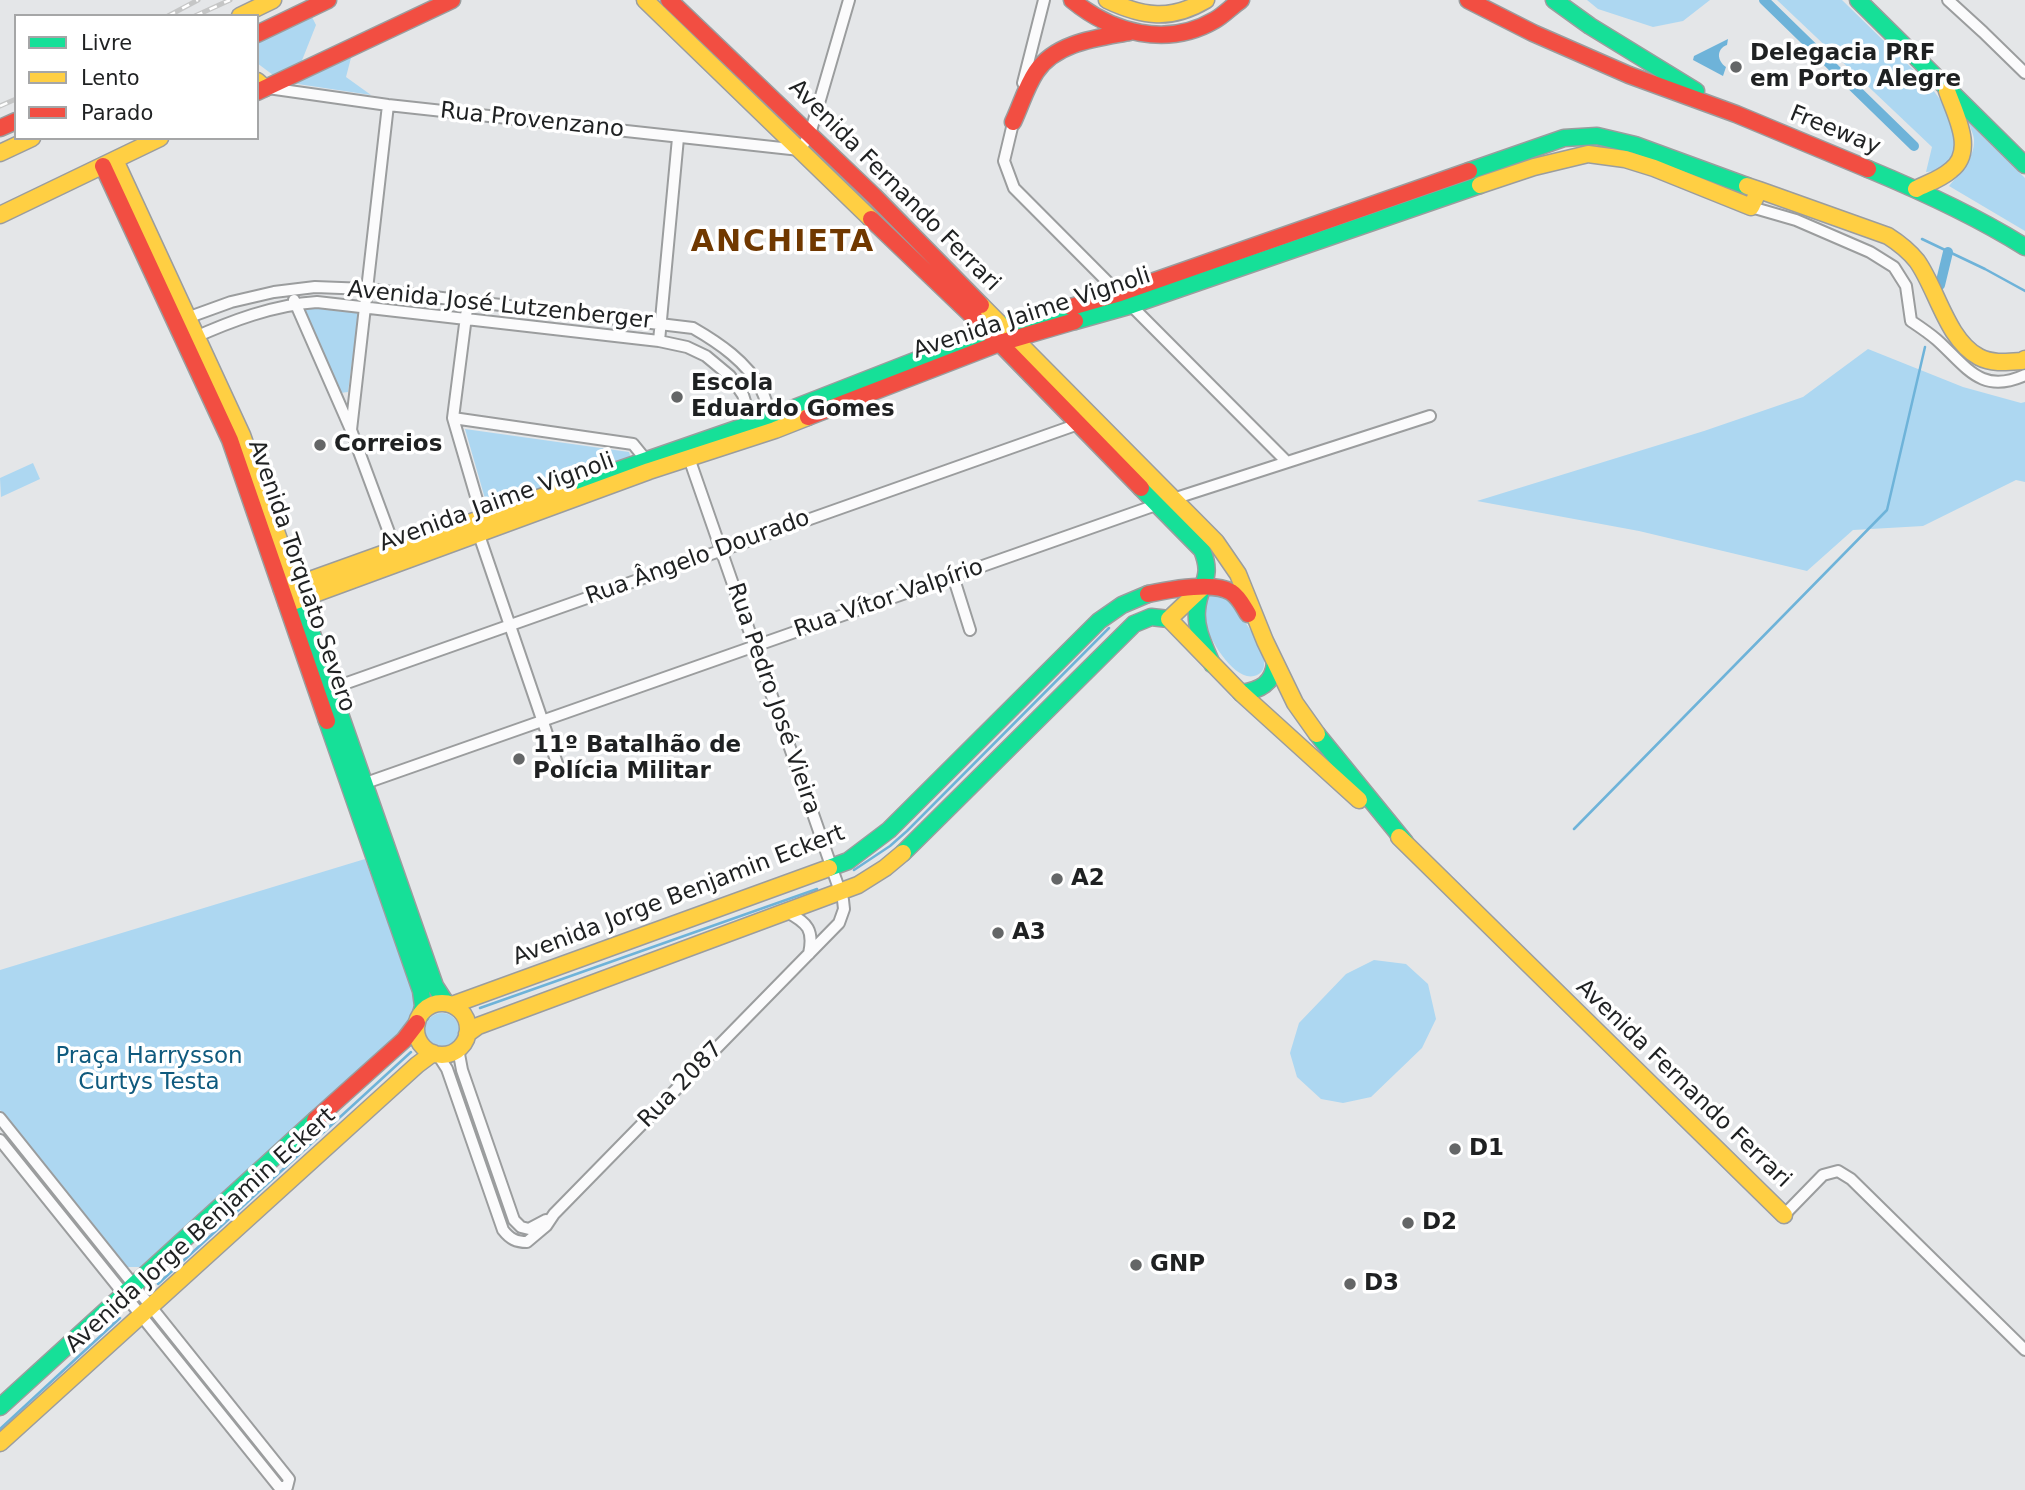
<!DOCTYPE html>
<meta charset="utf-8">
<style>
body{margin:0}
#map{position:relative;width:2025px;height:1490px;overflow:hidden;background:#e4e6e8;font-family:"DejaVu Sans",sans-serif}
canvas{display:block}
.legend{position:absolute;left:14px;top:14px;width:245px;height:126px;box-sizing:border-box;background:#fff;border:2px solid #a5a6a7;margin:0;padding:9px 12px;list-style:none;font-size:21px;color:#1f2122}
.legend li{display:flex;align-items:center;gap:14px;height:35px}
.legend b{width:35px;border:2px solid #a5a6a7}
</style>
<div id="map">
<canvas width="2025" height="1490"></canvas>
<ul class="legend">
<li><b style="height:9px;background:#16e098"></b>Livre</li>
<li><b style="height:9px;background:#ffcf43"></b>Lento</li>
<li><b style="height:9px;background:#f24e42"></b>Parado</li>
</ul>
</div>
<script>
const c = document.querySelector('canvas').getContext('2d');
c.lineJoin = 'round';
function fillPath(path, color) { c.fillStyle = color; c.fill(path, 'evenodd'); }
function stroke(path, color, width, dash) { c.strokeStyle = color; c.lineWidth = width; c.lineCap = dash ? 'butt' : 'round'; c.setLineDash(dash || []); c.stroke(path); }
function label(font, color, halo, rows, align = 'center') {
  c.font = font + ' "DejaVu Sans",sans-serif'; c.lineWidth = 7; c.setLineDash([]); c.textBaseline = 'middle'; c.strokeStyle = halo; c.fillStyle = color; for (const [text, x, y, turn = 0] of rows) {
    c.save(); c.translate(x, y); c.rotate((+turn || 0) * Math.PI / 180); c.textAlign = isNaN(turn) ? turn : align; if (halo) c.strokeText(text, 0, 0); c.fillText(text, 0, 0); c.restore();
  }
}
fillPath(new Path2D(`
 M 1587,0 L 1710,0 L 1683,21 L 1653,27 L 1598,9 Z
 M 1777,0 L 1842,0 L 1930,86 L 1945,106 L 1959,145 C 1950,158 1943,172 1926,172 L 1932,147 Z
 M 311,15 L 316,25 L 299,68 L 277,78 L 257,63 L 257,43 Z
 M 352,54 L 346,77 L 371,95 L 291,83 Z
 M 1969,123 L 2025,178 L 2025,231 L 1949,186 C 1959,174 1975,158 1974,140 C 1974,135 1970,128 1969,123 Z
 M 302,305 L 359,310 L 348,392 L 340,393 Z
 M 1868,349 L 1963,387 L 2021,403 L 2025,402 L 2025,482 L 2016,480 L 1923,526 L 1853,530 L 1807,571 L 1639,531 L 1477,501 L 1704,431 L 1803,397 Z
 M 465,429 L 629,452 L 631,458 L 488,509 Z
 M 33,463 L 40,479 L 1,497 L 0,478 Z
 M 1220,592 C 1232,603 1287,669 1254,676 C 1234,681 1209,639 1205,623 C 1203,615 1205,605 1205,596 Z
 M 365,859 L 416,999 L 414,1015 L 406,1027 L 140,1267 L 127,1267 L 0,1110 L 0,970 Z
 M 1374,960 L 1406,964 L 1428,984 L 1436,1019 L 1422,1048 L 1371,1097 L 1343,1103 L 1321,1099 L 1297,1077 L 1290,1053 L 1299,1023 L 1346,974 Z
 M425 1030a17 17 0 1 1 34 0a17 17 0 1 1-34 0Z`), '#add7f1');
fillPath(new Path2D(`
 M 1728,39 L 1727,45 C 1716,49 1717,61 1726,67 L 1723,76 L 1693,60 L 1694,56 Z`), '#6eb3d9');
stroke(new Path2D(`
 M 1922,239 L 1985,269 L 2025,291
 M 1574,829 L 1887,510 L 1925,347
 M 854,870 L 890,846 L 907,831 L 1109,628
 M 480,1008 L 817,889
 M 158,1284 L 411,1052
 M 0,1429 L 120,1318`), '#6eb3d9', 2.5);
stroke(new Path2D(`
 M 1764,0 L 1914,146
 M 1940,285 L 1948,252`), '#6eb3d9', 10);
const street = new Path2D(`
 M 1948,0 L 1983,32 L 2025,73
 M 1023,83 L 1044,0
 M 268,88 L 388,105 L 800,150 L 810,134 L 849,0
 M 1014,119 L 1004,161 L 1014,188 L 1287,462
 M 1751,207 L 1796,220 L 1870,252 L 1894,267 L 1906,286 L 1911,321 C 1920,327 1929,333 1937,340 C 1967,367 1981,395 2025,375
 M 294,300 L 351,430 L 397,554
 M 468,301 L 453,418 L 482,517 L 479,535 L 560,772
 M 184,319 L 231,302 L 274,292 L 315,287 L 367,289 L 693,328 C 719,343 747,362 761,389 C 766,399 769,410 772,421
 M 191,339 C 231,321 273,305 317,302 L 659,341 L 687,347 L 706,356 L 730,376 L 743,395 L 753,427
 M 659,341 L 678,138
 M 453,418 L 633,444 L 646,460 L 647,465
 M 351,430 L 388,105
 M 953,576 L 970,630
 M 327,690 L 1084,422
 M 360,785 L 1173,499 L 1430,416
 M 787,912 C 808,923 814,930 809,954
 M 463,1044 L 459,1054 L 462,1070 L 514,1220 L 521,1227 L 529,1229 L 546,1220
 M 438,1055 L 447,1069 L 503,1230 C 510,1239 516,1242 527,1242 L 546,1226 L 554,1214 L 839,923 L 844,909 L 843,900 L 689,458
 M 0,1118 L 289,1479 L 287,1487 L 279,1487 L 0,1140
 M 1784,1215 L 1823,1175 L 1838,1171 L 1851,1179 L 2025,1350`);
const fast = new Path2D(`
 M 1554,0 L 1590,26 L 1696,91
 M 1858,0 L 2025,165
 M 1868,169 C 1921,191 1976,216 2025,247
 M 1469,171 L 1564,138 L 1597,136 L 1635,145 L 1747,186
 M 1075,321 L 1132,305 L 1480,185
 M 569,487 L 771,417 L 1004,326 L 1071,307
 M 1141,488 L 1202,550 C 1214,579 1199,583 1197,610 C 1195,629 1205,647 1212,664
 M 295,585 L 435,986 L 446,1003
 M 1241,693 C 1260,690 1273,684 1275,663
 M 327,721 L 421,991 L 423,1006 L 421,1014
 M 1317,734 L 1405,842
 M 903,853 L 1134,624 L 1151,617 L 1169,619
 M 829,868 L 848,861 L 889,830 L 1099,621 L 1122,605 L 1148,594
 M 0,1407 L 315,1120`);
const slow = new Path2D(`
 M 645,0 L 871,219
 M 1107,0 C 1143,17 1171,21 1206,0
 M 240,16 L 273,0
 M 257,81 L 265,88
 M 0,153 L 32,138
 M 115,160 L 242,435 L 295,585
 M 1480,185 L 1534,167 L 1588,154 L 1625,159 L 1654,168 L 1751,207 L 1759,190 L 1747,186
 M 1916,189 C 1928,183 1941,179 1951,170 C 1976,151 1955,114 1947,91
 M 1759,190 L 1888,236 C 1899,243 1909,251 1917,261 C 1937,289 1947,340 1979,357 C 1992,364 2008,362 2022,361 L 2025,359
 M 0,215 L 160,138
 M 981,305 L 1216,542 L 1238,574 L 1265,641 L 1295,703 L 1317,734
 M 282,590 L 569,487
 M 287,604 L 649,471 L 775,430 L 808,417
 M 1169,619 L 1241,693 L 1359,800
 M 1169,619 L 1202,588
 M 1399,837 L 1784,1215
 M416 1029a26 26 0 1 1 52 0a26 26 0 1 1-52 0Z
 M 452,1005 L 829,868
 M 467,1034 L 478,1026 L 858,885 L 885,868 L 903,853
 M 0,1443 L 417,1065 L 433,1053`);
const jam = new Path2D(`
 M 669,0 L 874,196 L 981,305
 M 1072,0 C 1112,33 1167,48 1215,20 C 1224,15 1232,6 1241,0
 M 1468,0 L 1533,33 L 1629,75 L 1736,114 L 1868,169
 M 257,34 L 328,0
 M 257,92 L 452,0
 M 1013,122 C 1021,105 1026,87 1036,72 C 1056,42 1098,38 1130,32
 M 0,128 L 16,121
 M 103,166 L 230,440 L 327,721
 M 871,219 L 989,332 L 1141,488
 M 1071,307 L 1120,293 L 1469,171
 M 808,417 L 1000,343 L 1075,321
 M 1148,594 C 1167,590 1214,581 1231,592 C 1239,597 1243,606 1248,614
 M 315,1120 L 404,1040 L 417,1023`);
stroke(street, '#9b9d9e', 14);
stroke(fast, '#9b9d9e', 19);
stroke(slow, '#9b9d9e', 19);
stroke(jam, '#9b9d9e', 19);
stroke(street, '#fbfbfc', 10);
stroke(fast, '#16e098', 16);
stroke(slow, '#ffcf43', 16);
stroke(jam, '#f24e42', 16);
const rail = new Path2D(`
 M 168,16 L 198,0
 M 195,16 L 230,0
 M 0,106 L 16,99`);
stroke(rail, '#c5c6c6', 5);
stroke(rail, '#fff', 2.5, [8]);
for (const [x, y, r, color] of [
 [1736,67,7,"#646667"],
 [677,397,7,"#646667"],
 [320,445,7,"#646667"],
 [519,759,7,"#646667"],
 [1057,879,7,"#646667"],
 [998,933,7,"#646667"],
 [1455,1149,7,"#646667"],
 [1408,1223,7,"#646667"],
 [1136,1265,7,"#646667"],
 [1350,1284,7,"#646667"]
]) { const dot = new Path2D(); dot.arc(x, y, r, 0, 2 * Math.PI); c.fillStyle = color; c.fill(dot); stroke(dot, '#fff', 2.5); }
label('bold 23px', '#1f2122', '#fff', [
 ["Delegacia PRF",1750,54],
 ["em Porto Alegre",1750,80],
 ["Escola",691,384],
 ["Eduardo Gomes",691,410],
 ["Correios",334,445],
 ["11º Batalhão de",533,746],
 ["Polícia Militar",533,772],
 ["A2",1071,879],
 ["A3",1012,933],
 ["D1",1469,1149],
 ["D2",1422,1223],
 ["GNP",1150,1265],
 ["D3",1364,1284]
], 'left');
label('23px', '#1f2122', '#fff', [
 ["Rua Provenzano",532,121,6],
 ["Freeway",1835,131,22],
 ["Avenida Fernando Ferrari",894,186,45],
 ["Avenida José Lutzenberger",500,306,6],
 ["Avenida Jaime Vignoli",1032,314,-18],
 ["Avenida Jaime Vignoli",497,503,-20],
 ["Rua Ângelo Dourado",698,558,-20],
 ["Avenida Torquato Severo",301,576,71],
 ["Rua Vítor Valpírio",889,599,-19],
 ["Rua Pedro José Vieira",773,699,71],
 ["Avenida Jorge Benjamin Eckert",679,896,-21],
 ["Avenida Fernando Ferrari",1683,1084,44],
 ["Rua 2087",681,1085,-46],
 ["Avenida Jorge Benjamin Eckert",201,1231,-42]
]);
label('23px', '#0f5a7e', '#fff', [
 ["Praça Harrysson",149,1057],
 ["Curtys Testa",149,1083]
]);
c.letterSpacing = '2px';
label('bold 30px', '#703800', '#fff', [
 ["ANCHIETA",783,243]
]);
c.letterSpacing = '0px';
</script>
